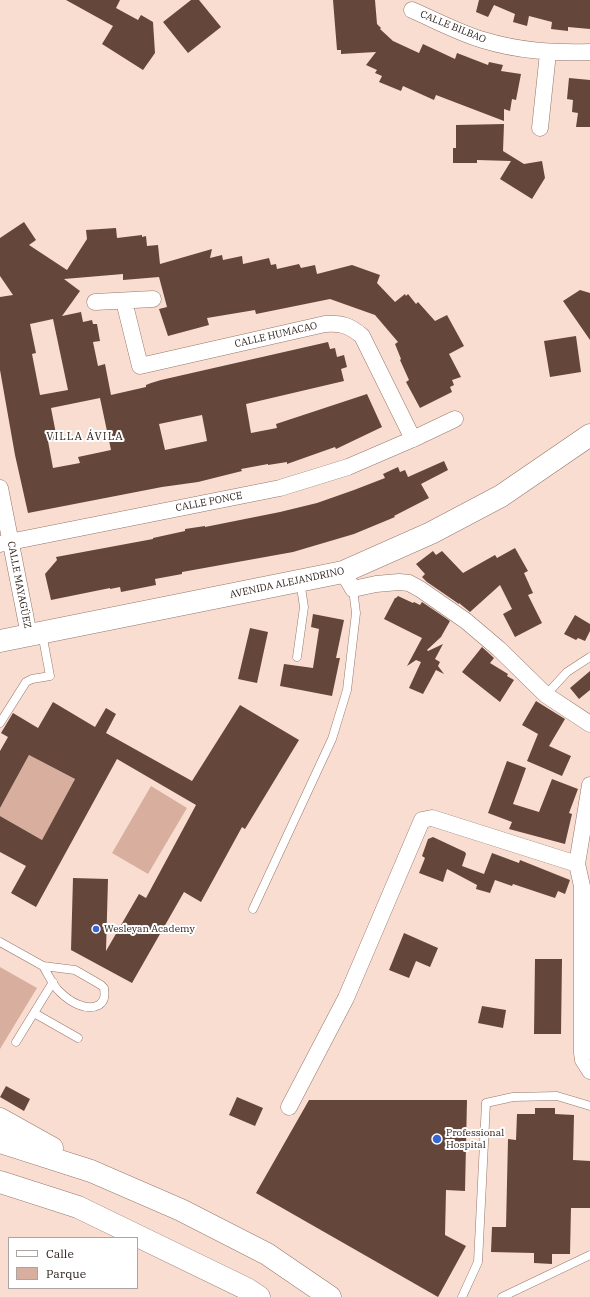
<!DOCTYPE html>
<meta charset="utf-8">
<style>
body{margin:0}
#map{position:relative;width:590px;height:1297px;overflow:hidden;background:#faddd1;font-family:"IBM Plex Serif",serif}
canvas{display:block}
.legend{position:absolute;left:8px;top:1237px;width:130px;height:52px;box-sizing:border-box;background:#fff;border:1px solid #aaa5a3;margin:0;padding:5px 7px;list-style:none;font-size:12px;color:#2a1d18}
.legend li{display:flex;align-items:center;gap:8px;height:20px}
.legend b{width:20px;border:1px solid #aaa5a3}
</style>
<div id="map">
<canvas width="590" height="1297"></canvas>
<ul class="legend">
<li><b style="height:5px;background:#fff"></b>Calle</li>
<li><b style="height:11px;background:#d8af9e"></b>Parque</li>
</ul>
</div>
<script>
const c = document.querySelector('canvas').getContext('2d');
c.lineJoin = 'round';
function fillPath(path, color) { c.fillStyle = color; c.fill(path, 'evenodd'); }
function stroke(path, color, width, dash) { c.strokeStyle = color; c.lineWidth = width; c.lineCap = dash ? 'butt' : 'round'; c.setLineDash(dash || []); c.stroke(path); }
function label(font, color, halo, rows, align = 'center') {
  c.font = font + ' "IBM Plex Serif",serif'; c.lineWidth = 4; c.setLineDash([]); c.textBaseline = 'middle'; c.strokeStyle = halo; c.fillStyle = color; for (const [text, x, y, turn = 0] of rows) {
    c.save(); c.translate(x, y); c.rotate((+turn || 0) * Math.PI / 180); c.textAlign = isNaN(turn) ? turn : align; if (halo) c.strokeText(text, 0, 0); c.fillText(text, 0, 0); c.restore();
  }
}
fillPath(new Path2D(`
 M 29,755 L 75,779 L 42,840 L 0,816 L 0,808 Z
 M 151,786 L 187,808 L 148,874 L 112,853 Z
 M 0,967 L 37,988 L 0,1049 Z`), '#d8af9e');
fillPath(new Path2D(`
 M 66,0 L 120,0 L 116,8 L 138,20 L 141,15 L 153,22 L 155,53 L 143,70 L 102,44 L 113,26 Z
 M 191,0 L 199,0 L 221,27 L 188,53 L 163,22 Z
 M 333,0 L 375,0 L 377,24 L 381,28 L 380,29 L 393,41 L 419,53 L 423,44 L 455,59 L 457,53 L 488,65 L 489,62 L 503,65 L 501,71 L 521,74 L 516,100 L 512,99 L 510,111 L 504,109 L 504,121 L 436,95 L 434,100 L 403,86 L 401,91 L 379,82 L 382,76 L 375,73 L 377,70 L 366,65 L 376,52 L 341,54 L 341,50 L 337,50 Z
 M 479,0 L 590,0 L 590,29 L 568,27 L 568,31 L 551,29 L 552,22 L 529,16 L 527,26 L 513,22 L 515,14 L 494,5 L 488,17 L 476,12 Z
 M 569,78 L 590,80 L 590,127 L 576,127 L 578,113 L 572,112 L 573,100 L 567,99 Z
 M 504,124 L 503,151 L 524,164 L 542,161 L 545,178 L 532,199 L 500,179 L 511,161 L 477,160 L 477,163 L 453,163 L 453,148 L 456,148 L 456,125 Z
 M 24,222 L 36,240 L 29,245 L 67,270 L 87,239 L 86,230 L 116,228 L 117,238 L 142,235 L 142,237 L 146,236 L 147,246 L 158,245 L 160,264 L 212,249 L 210,258 L 222,255 L 223,260 L 242,256 L 243,264 L 269,258 L 271,265 L 276,264 L 277,269 L 299,264 L 301,268 L 315,265 L 317,274 L 352,265 L 380,275 L 377,283 L 395,302 L 405,294 L 406,296 L 408,294 L 416,304 L 418,302 L 435,321 L 447,315 L 464,346 L 449,354 L 461,377 L 452,380 L 454,385 L 450,387 L 452,392 L 420,408 L 406,382 L 409,380 L 400,360 L 401,359 L 395,344 L 398,342 L 375,315 L 330,299 L 256,314 L 255,310 L 207,318 L 209,325 L 168,336 L 159,309 L 167,307 L 159,277 L 123,280 L 123,274 L 64,279 L 80,291 L 62,316 L 81,312 L 83,322 L 92,320 L 93,324 L 97,324 L 100,341 L 93,342 L 98,366 L 105,364 L 111,395 L 146,387 L 146,385 L 151,383 L 161,380 L 328,342 L 330,349 L 335,348 L 337,357 L 344,355 L 347,367 L 341,369 L 344,381 L 246,404 L 251,433 L 277,428 L 276,424 L 367,394 L 382,427 L 336,449 L 335,447 L 287,464 L 287,462 L 268,465 L 268,464 L 241,469 L 242,471 L 198,482 L 162,487 L 28,513 L 15,455 L 0,370 L 0,297 L 13,295 L 0,276 L 0,238 ZM 53,319 L 68,390 L 40,395 L 32,354 L 36,353 L 30,324 ZM 100,398 L 111,450 L 78,457 L 80,463 L 53,468 L 48,441 L 57,439 L 51,408 ZM 202,415 L 207,441 L 165,450 L 159,424 Z
 M 580,290 L 590,293 L 590,340 L 563,301 Z
 M 576,336 L 581,372 L 550,377 L 544,341 Z
 M 444,461 L 448,470 L 421,484 L 429,498 L 394,516 L 395,517 L 354,534 L 293,552 L 182,572 L 182,574 L 155,579 L 156,585 L 121,592 L 120,587 L 110,589 L 110,588 L 51,600 L 45,574 L 57,560 L 56,557 L 153,539 L 153,538 L 185,531 L 185,529 L 205,526 L 205,527 L 280,512 L 317,503 L 354,490 L 385,478 L 383,474 L 398,467 L 400,472 L 405,470 L 408,477 Z
 M 515,548 L 528,571 L 524,573 L 533,593 L 528,595 L 542,623 L 515,637 L 503,614 L 512,609 L 500,585 L 470,612 L 459,603 L 459,604 L 427,582 L 422,577 L 425,574 L 416,564 L 433,551 L 436,555 L 442,551 L 463,573 L 495,555 L 497,558 Z
 M 398,596 L 413,603 L 414,602 L 420,605 L 422,602 L 450,621 L 441,637 L 427,650 L 428,651 L 443,644 L 435,659 L 440,662 L 438,666 L 444,674 L 436,670 L 423,694 L 409,688 L 421,662 L 416,660 L 407,666 L 422,638 L 384,619 L 395,598 L 396,598 Z
 M 313,614 L 344,620 L 336,658 L 340,658 L 332,696 L 280,686 L 284,664 L 313,668 L 319,629 L 311,627 Z
 M 575,615 L 590,624 L 590,631 L 585,641 L 578,638 L 576,640 L 564,634 Z
 M 250,628 L 268,632 L 257,683 L 238,679 Z
 M 482,647 L 494,658 L 490,663 L 508,674 L 507,676 L 514,680 L 500,702 L 462,672 Z
 M 590,671 L 590,690 L 579,699 L 570,688 Z
 M 536,701 L 565,719 L 549,746 L 571,756 L 562,776 L 527,761 L 538,734 L 522,725 Z
 M 53,702 L 95,727 L 106,708 L 116,714 L 106,733 L 192,781 L 240,705 L 299,740 L 245,829 L 242,827 L 201,902 L 184,892 L 132,983 L 71,950 L 73,878 L 108,879 L 106,951 L 139,894 L 146,898 L 196,805 L 117,759 L 36,907 L 11,893 L 26,866 L 0,852 L 0,816 L 42,840 L 75,779 L 29,755 L 0,808 L 0,751 L 8,737 L 1,733 L 13,713 L 38,728 Z
 M 507,761 L 526,768 L 513,804 L 539,812 L 552,779 L 578,789 L 569,813 L 572,814 L 565,844 L 509,829 L 512,822 L 488,813 Z
 M 433,837 L 465,852 L 466,854 L 462,866 L 484,874 L 492,853 L 519,863 L 520,860 L 570,880 L 565,894 L 558,891 L 555,898 L 513,884 L 512,886 L 495,880 L 490,893 L 476,889 L 477,885 L 447,869 L 443,882 L 419,873 L 425,858 L 422,856 L 428,839 Z
 M 404,933 L 438,948 L 430,967 L 416,961 L 409,978 L 389,970 Z
 M 535,959 L 562,959 L 561,1034 L 534,1034 Z
 M 482,1006 L 506,1010 L 503,1028 L 478,1023 Z
 M 6,1086 L 30,1099 L 24,1111 L 0,1097 Z
 M 237,1097 L 263,1108 L 255,1126 L 229,1115 Z
 M 309,1100 L 467,1100 L 465,1191 L 446,1190 L 445,1235 L 466,1246 L 438,1297 L 256,1193 Z
 M 535,1108 L 555,1108 L 555,1114 L 574,1115 L 573,1160 L 590,1161 L 590,1208 L 571,1208 L 570,1254 L 552,1254 L 552,1264 L 534,1263 L 534,1253 L 491,1252 L 492,1227 L 506,1227 L 508,1139 L 516,1140 L 517,1114 L 535,1114 Z`), '#64463b');
const lane = new Path2D(`
 M 297,657 L 304,607 L 300,581
 M 546,695 L 567,672 L 590,657
 M 0,723 L 26,682 L 32,679 L 50,676 L 42,633
 M 253,909 L 332,739 L 347,690 L 356,613 L 353,589
 M 0,942 L 43,966 L 75,970 L 101,985 L 104,988 C 105,995 105,1001 99,1005 C 86,1012 69,1001 60,992 C 53,986 48,974 43,966
 M 34,1013 L 78,1038
 M 16,1042 L 53,982
 M 462,1297 L 478,1262 L 486,1103 L 513,1097 L 557,1096 L 590,1106
 M 502,1297 L 590,1255`);
const street = new Path2D(`
 M 412,10 C 435,20 459,33 483,40 C 519,51 553,53 590,52
 M 540,128 L 548,53
 M 124,301 L 140,366 L 325,324 C 341,323 349,325 362,336 L 413,439
 M 95,302 L 153,299
 M 0,488 L 29,635
 M 0,544 L 280,488 L 348,467 L 413,439 L 455,419
 M 343,572 L 353,589 L 376,584 L 399,582 L 409,583 L 420,589 L 466,621 L 499,649 L 546,695 L 590,724
 M 590,785 L 577,864 L 582,886 L 582,1053 L 583,1060 L 590,1071
 M 289,1107 L 346,998 L 422,820 L 432,818 L 577,864`);
const secondary = new Path2D(`
 M 0,641 L 343,572 L 431,533 L 501,496 L 590,435`);
const primary = new Path2D(`
 M 0,1119 L 52,1148
 M 0,1142 L 91,1171 L 181,1210 L 267,1254 L 330,1297
 M 0,1182 L 78,1207 L 247,1289 L 259,1297`);
stroke(lane, '#967669', 9);
stroke(street, '#967669', 17);
stroke(secondary, '#967669', 23);
stroke(primary, '#967669', 23);
stroke(lane, '#fff', 8);
stroke(street, '#fff', 16);
stroke(secondary, '#fff', 22);
stroke(primary, '#fff', 22);
for (const [x, y, r, color] of [
 [96,929,4,"#3865d5"],
 [437,1139,5,"#3865d5"]
]) { const dot = new Path2D(); dot.arc(x, y, r, 0, 2 * Math.PI); c.fillStyle = color; c.fill(dot); stroke(dot, '#fff', 1.5); }
label('10px', '#2a1d18', '#fff', [
 ["CALLE BILBAO",453,27,22],
 ["CALLE HUMACAO",276,335,-13],
 ["CALLE PONCE",209,502,-11],
 ["AVENIDA ALEJANDRINO",287,583,-12],
 ["CALLE MAYAGÜEZ",19,585,79]
]);
label('10px', '#2a1d18', '#fff', [
 ["Wesleyan Academy",104,929],
 ["Professional",446,1133],
 ["Hospital",446,1145]
], 'left');
c.letterSpacing = '1px';
label('11px', '#2a1d18', '#fff', [
 ["VILLA ÁVILA",85,437]
]);
c.letterSpacing = '0px';
</script>
